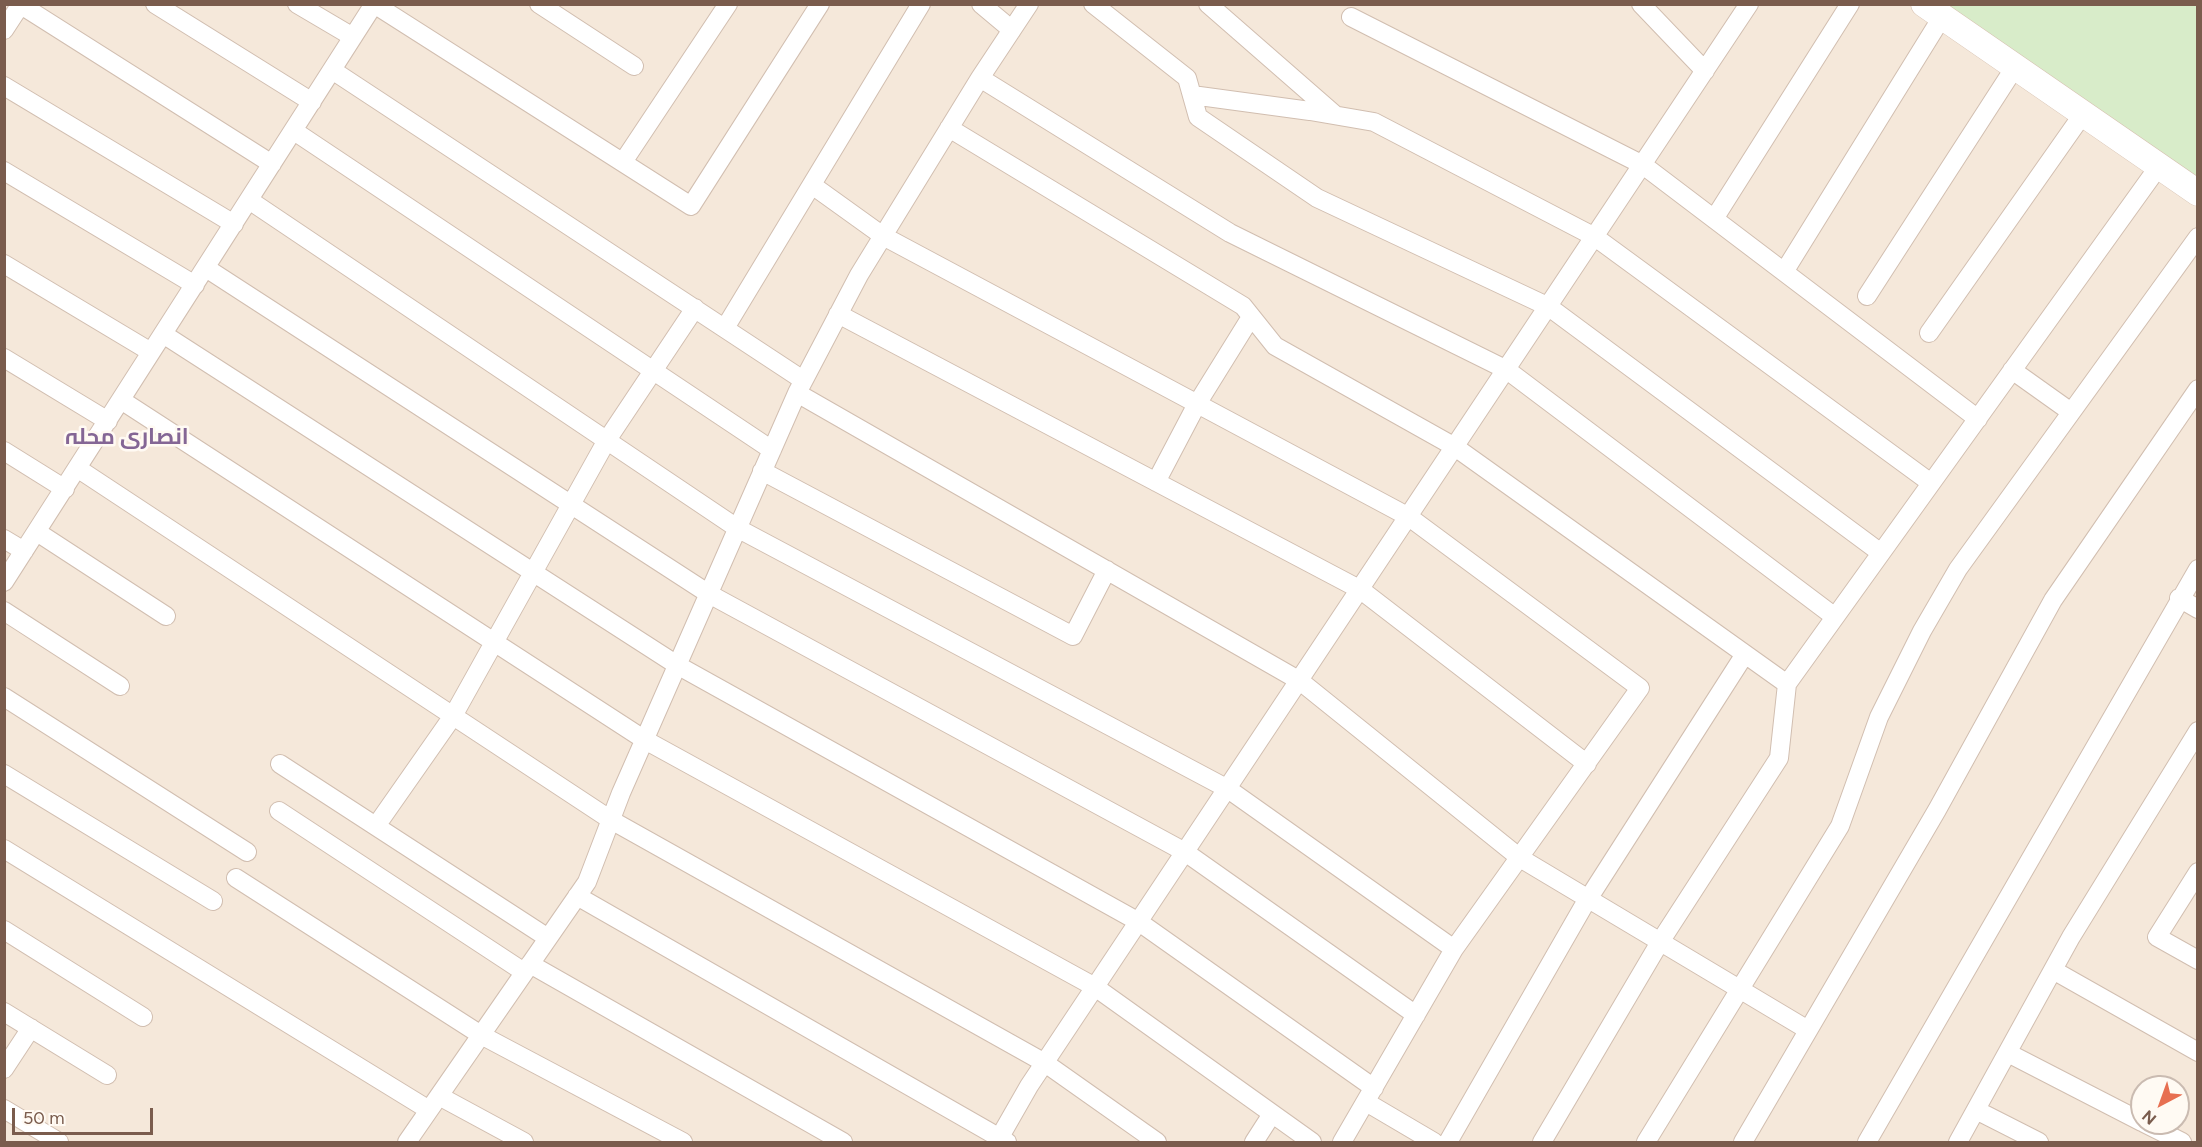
<!DOCTYPE html>
<meta charset="utf-8">
<style>
body{margin:0}
#map{position:relative;width:2202px;height:1147px;overflow:hidden;background:#fdf6ec;font-family:Figtree,sans-serif}
canvas{display:block}
.frame{position:absolute;inset:0;border:6px solid #7a5c4d;pointer-events:none}
.north{position:absolute;left:2130px;top:1075px;width:60px;height:60px;box-sizing:border-box;background:#fffaf3;border:2px solid #cabbb1;border-radius:50%;rotate:221deg;font-size:16px;font-weight:700;line-height:24px;text-align:center;color:#7a5c4d}
.north::after{content:'';display:block;margin:auto;width:21px;height:27px;background:#e76f51;clip-path:polygon(50% 0,100% 100%,50% 72%,0 100%)}
.scale{position:absolute;left:12px;top:1108px;width:141px;height:27px;box-sizing:border-box;border:3px solid #7a5c4d;border-top:0;padding-left:8px;font-size:18px;line-height:21px;white-space:nowrap;color:#7a5c4d;-webkit-text-stroke:4px #fffaf3;paint-order:stroke}
</style>
<div id="map">
<canvas width="2202" height="1147"></canvas>
<div class="frame"></div>
<div class="north">N</div>
<div class="scale">50 m</div>
</div>
<script>
const c = document.querySelector('canvas').getContext('2d');
c.lineJoin = 'round';
function fillPath(path, color) { c.fillStyle = color; c.fill(path, 'evenodd'); }
function stroke(path, color, width, dash) { c.strokeStyle = color; c.lineWidth = width; c.lineCap = dash ? 'butt' : 'round'; c.setLineDash(dash || []); c.stroke(path); }
function label(font, color, halo, rows, align = 'center') {
  c.font = font + ' Figtree,Cairo,sans-serif'; c.lineWidth = 5; c.setLineDash([]); c.textBaseline = 'middle'; c.strokeStyle = halo; c.fillStyle = color; for (const [text, x, y, turn = 0] of rows) {
    c.save(); c.translate(x, y); c.rotate((+turn || 0) * Math.PI / 180); c.textAlign = isNaN(turn) ? turn : align; if (halo) c.strokeText(text, 0, 0); c.fillText(text, 0, 0); c.restore();
  }
}
fillPath(new Path2D(`
 M 5,5 L 2197,5 L 2197,1142 L 5,1142 ZM 2142,1087 L 2178,1087 L 2178,1123 L 2142,1123 Z`), '#f5e8da');
fillPath(new Path2D(`
 M 1925,5 L 2197,5 L 2197,193 Z`), '#d8ecc9');
const street = new Path2D(`
 M 155,4 L 312,102
 M 297,4 L 353,37
 M 539,4 L 634,66
 M 981,4 L 1012,30
 M 1093,4 L 1187,78 L 1198,117 L 1317,198 L 1549,307 L 1881,553
 M 1208,4 L 1334,114
 M 1641,4 L 1705,71
 M 21,5 L 272,164
 M 1351,17 L 1643,165 L 1978,419
 M 4,30 L 21,4
 M 332,70 L 803,380
 M 980,78 L 1230,233 L 1507,370 L 1835,617
 M 4,86 L 234,224
 M 1192,95 L 1310,111 L 1374,122 L 1595,237 L 1931,483
 M 949,128 L 1243,306 L 1275,346 L 1455,447 L 1787,684
 M 294,131 L 772,450
 M 623,162 L 728,4
 M 4,171 L 195,285
 M 812,185 L 883,236 L 1409,517 L 1640,688 L 1454,949 L 1342,1142
 M 249,200 L 737,528 L 1228,789 L 1454,949
 M 1714,219 L 1850,4
 M 4,264 L 151,352
 M 206,268 L 709,594 L 1185,852 L 1416,1015
 M 1784,272 L 1942,17
 M 1867,296 L 2015,67
 M 838,314 L 1361,590 L 1587,764
 M 725,328 L 921,4
 M 1929,333 L 2083,114
 M 163,334 L 677,665 L 1139,922 L 1374,1088
 M 4,358 L 108,421
 M 2012,370 L 2071,412
 M 797,393 L 1300,681 L 1520,858 L 1808,1030
 M 121,400 L 645,740 L 1095,987 L 1312,1142
 M 4,451 L 65,489
 M 77,468 L 611,820 L 1045,1063 L 1157,1142
 M 762,471 L 1073,636 L 1107,570
 M 1156,482 L 1197,404 L 1251,317
 M 37,532 L 166,616
 M 4,539 L 24,551
 M 4,582 L 374,4 L 691,206 L 820,4
 M 2179,598 L 2198,609
 M 4,611 L 120,686
 M 4,697 L 247,852
 M 280,764 L 548,938
 M 4,774 L 213,901
 M 279,811 L 524,972
 M 376,826 L 453,716 L 607,440 L 695,308
 M 4,849 L 429,1110
 M 2198,872 L 2157,937 L 2198,960
 M 236,878 L 481,1035 L 683,1142
 M 577,896 L 1007,1142
 M 4,930 L 143,1017
 M 530,964 L 843,1142
 M 2053,970 L 2198,1052
 M 4,1012 L 107,1075
 M 2008,1053 L 2142,1122
 M 4,1069 L 31,1028
 M 439,1096 L 524,1142
 M 1366,1102 L 1434,1142
 M 4,1109 L 59,1142
 M 1976,1110 L 2039,1142
 M 2144,1123 L 2182,1142
 M 407,1142 L 587,882 L 621,793 L 797,393 L 859,275 L 980,78 L 1029,4
 M 997,1142 L 1029,1086 L 1749,4
 M 1254,1142 L 1272,1114
 M 1448,1142 L 1583,907 L 1745,654
 M 1542,1142 L 1660,942 L 1779,758 L 1787,684 L 2159,166
 M 1646,1142 L 1840,826 L 1879,717 L 1922,631 L 1958,569 L 2198,237
 M 1743,1142 L 1937,810 L 2053,600 L 2198,389
 M 1867,1142 L 2198,569
 M 1958,1142 L 2071,937 L 2198,731`);
const secondary = new Path2D(`
 M 1924,4 L 2198,193`);
stroke(street, '#d1beb0', 20);
stroke(secondary, '#d6c0b0', 27);
stroke(street, '#fff', 18);
stroke(secondary, '#fff', 26);
label('bold 22px', '#846695', '#fffaf3', [
 ["انصاری محلہ",127,438]
]);
</script>
